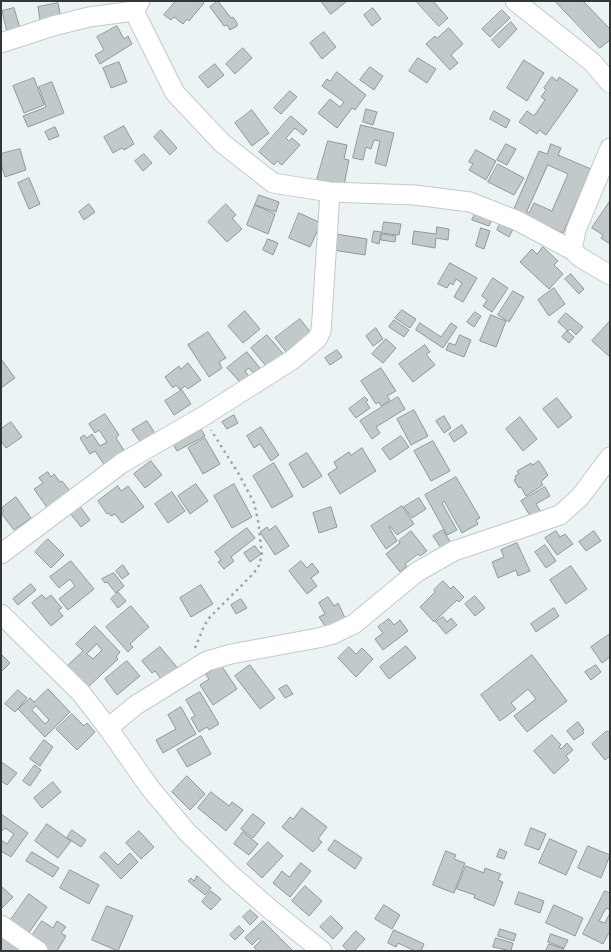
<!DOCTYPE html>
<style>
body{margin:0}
#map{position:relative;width:611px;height:952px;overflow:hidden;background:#ebf3f4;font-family:Raleway,sans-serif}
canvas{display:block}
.frame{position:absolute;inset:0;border:2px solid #343738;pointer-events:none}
</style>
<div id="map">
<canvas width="611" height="952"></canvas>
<div class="frame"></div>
</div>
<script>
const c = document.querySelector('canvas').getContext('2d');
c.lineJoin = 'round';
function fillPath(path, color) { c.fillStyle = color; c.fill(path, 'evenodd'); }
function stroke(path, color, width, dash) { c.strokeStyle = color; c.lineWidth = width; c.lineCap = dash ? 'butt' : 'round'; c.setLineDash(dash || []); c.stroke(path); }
const building = new Path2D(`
 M 176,1 L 202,1 L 204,3 L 189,21 L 187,19 L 183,24 L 174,17 L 171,20 L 164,15 Z
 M 218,1 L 231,18 L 233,17 L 237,23 L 237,26 L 230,30 L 227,25 L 224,26 L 210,7 Z
 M 321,1 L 347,1 L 331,14 Z
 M 416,1 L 433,1 L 448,18 L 439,26 Z
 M 555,1 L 583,1 L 610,29 L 610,40 L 600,48 Z
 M 58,3 L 62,23 L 41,27 L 38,7 Z
 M 14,8 L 20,28 L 7,32 L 2,11 Z
 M 373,8 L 381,19 L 372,26 L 364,15 Z
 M 502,10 L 510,18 L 490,37 L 482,29 Z
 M 511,22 L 517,29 L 499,48 L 492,40 Z
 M 117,26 L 124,39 L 128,36 L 132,44 L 100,64 L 95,55 L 104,50 L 97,37 Z
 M 449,28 L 463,44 L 451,55 L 458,63 L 450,70 L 426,44 L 435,36 L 437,38 Z
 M 324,32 L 336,47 L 322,59 L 310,43 Z
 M 243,48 L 252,58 L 235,74 L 226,64 Z
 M 418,58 L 436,69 L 427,83 L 409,71 Z
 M 524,60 L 544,73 L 527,101 L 507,88 Z
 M 119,62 L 127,82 L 111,88 L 103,68 Z
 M 215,64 L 224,75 L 208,88 L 199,77 Z
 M 370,67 L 383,76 L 374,90 L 360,80 Z
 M 337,72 L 366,95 L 355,110 L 352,108 L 337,128 L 318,113 L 330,99 L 340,107 L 344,102 L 322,86 L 327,79 L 330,81 Z
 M 552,77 L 557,81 L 559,77 L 578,90 L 546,135 L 539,130 L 537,134 L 519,122 L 527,111 L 534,116 L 545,100 L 541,97 L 546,90 L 544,88 Z
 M 34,78 L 44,105 L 24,113 L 13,86 Z
 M 52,82 L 64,113 L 28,127 L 23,116 L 46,107 L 39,87 Z
 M 290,91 L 297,97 L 281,114 L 274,108 Z
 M 366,109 L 377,112 L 373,125 L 363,122 Z
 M 252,110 L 269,133 L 252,146 L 235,123 Z
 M 494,111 L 510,120 L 506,128 L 490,119 Z
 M 291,116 L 307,130 L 303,135 L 295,128 L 286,138 L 289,141 L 292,138 L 300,145 L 282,165 L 277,161 L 274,165 L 259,152 Z
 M 361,125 L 394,133 L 386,166 L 375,163 L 380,141 L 374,140 L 371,149 L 366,147 L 363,160 L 353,158 Z
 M 124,126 L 134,144 L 124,150 L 122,148 L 113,153 L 104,137 Z
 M 55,127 L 59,136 L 49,140 L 45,132 Z
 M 161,130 L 177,148 L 170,155 L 154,137 Z
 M 328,141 L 347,145 L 344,159 L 349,160 L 344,185 L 317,180 Z
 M 506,144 L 516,149 L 507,165 L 497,160 Z
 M 551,144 L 561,148 L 558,155 L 591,169 L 563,233 L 513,211 L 539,151 L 547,154 ZM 548,165 L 568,174 L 552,211 L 534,203 L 529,213 L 527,212 Z
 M 20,149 L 26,170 L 5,177 L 1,164 L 1,154 Z
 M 476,150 L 496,161 L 486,180 L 469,170 L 473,164 L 469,162 Z
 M 144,154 L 152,163 L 143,171 L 135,161 Z
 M 498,164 L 524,178 L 514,195 L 488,182 Z
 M 29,178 L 40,204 L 29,209 L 18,183 Z
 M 259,195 L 279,202 L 276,212 L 255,205 Z
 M 610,201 L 610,244 L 601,238 L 603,235 L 592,228 Z
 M 89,204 L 95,212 L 84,220 L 79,212 Z
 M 226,204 L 236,215 L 232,218 L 242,229 L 227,242 L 208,222 Z
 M 255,205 L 275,214 L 268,234 L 247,225 Z
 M 476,212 L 492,218 L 489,226 L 472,220 Z
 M 299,213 L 321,223 L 310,247 L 289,238 Z
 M 384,222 L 401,224 L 399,235 L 382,233 Z
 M 501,222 L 513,229 L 509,237 L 497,230 Z
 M 437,227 L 449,229 L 448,240 L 436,238 L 435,248 L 412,244 L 414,231 L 436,234 Z
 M 481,228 L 490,231 L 484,249 L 476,246 Z
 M 374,231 L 381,232 L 379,244 L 372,242 Z
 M 336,234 L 367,239 L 365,255 L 333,250 Z
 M 382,234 L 396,236 L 395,242 L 381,240 Z
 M 268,239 L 278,243 L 273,255 L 263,250 Z
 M 543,247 L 558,261 L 554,265 L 563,274 L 549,289 L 520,262 L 532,249 L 537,254 Z
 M 450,263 L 477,278 L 463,302 L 454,297 L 462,283 L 456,279 L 453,285 L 450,283 L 447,288 L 438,284 Z
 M 571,274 L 584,289 L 579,294 L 565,279 Z
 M 493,278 L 508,288 L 492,312 L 483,306 L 487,300 L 482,296 Z
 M 554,288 L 565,304 L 549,316 L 538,300 Z
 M 513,291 L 524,297 L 509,322 L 498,315 Z
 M 402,310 L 416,319 L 410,328 L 395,318 Z
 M 245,311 L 260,329 L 243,343 L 228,326 Z
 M 475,312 L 481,316 L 474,327 L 467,322 Z
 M 566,313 L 583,327 L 576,335 L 570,329 L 568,331 L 558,322 Z
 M 491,315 L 506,321 L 496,347 L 480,341 Z
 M 300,319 L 312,334 L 287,353 L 275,338 Z
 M 394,320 L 409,330 L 404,337 L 389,327 Z
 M 610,321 L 610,357 L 592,341 Z
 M 420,323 L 441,337 L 451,323 L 457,327 L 443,348 L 416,330 Z
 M 376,328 L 383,339 L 373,346 L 366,336 Z
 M 567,331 L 574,337 L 569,343 L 562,337 Z
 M 208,332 L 226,358 L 219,362 L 222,368 L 209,377 L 188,345 Z
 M 267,335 L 287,358 L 271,372 L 251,348 Z
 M 460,335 L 471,340 L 464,357 L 446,350 L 449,343 L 455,345 Z
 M 386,339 L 396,348 L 383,363 L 372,354 Z
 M 425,345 L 430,352 L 426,354 L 435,365 L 413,382 L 399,364 Z
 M 337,350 L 342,357 L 330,365 L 325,358 Z
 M 247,352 L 260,368 L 253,373 L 249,368 L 245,371 L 251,379 L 238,383 L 240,382 L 227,368 Z
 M 1,359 L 15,378 L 1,388 Z
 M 188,363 L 201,380 L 188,389 L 185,386 L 180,390 L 176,385 L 173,388 L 165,377 L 179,366 L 181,369 Z
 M 381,368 L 396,391 L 387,396 L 390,400 L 381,406 L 379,402 L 376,404 L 361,381 Z
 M 182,390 L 191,404 L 174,415 L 165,401 Z
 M 365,397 L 368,400 L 366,402 L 370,408 L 356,418 L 349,409 Z
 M 398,397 L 405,409 L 376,427 L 380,433 L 372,439 L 360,421 Z
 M 557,398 L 572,417 L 558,428 L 543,409 Z
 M 414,410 L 428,436 L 411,445 L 397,419 Z
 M 105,414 L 119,435 L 116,438 L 125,452 L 105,466 L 95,451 L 90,454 L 80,438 L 84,435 L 87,438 L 92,434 L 100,446 L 107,442 L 99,430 L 95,433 L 89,424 Z
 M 234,415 L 238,423 L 227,429 L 222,422 Z
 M 444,416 L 451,428 L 444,433 L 436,421 Z
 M 520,417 L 537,439 L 523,451 L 506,429 Z
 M 147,421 L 156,435 L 142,444 L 132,430 Z
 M 11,422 L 22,437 L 6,448 L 1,441 L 1,429 Z
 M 462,425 L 467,433 L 454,442 L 449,434 Z
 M 199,426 L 205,436 L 177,451 L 172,442 Z
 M 261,427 L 279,455 L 271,461 L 260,444 L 254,448 L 247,436 Z
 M 401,436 L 409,447 L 390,460 L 382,449 Z
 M 205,438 L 220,464 L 203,474 L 188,448 Z
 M 433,441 L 450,471 L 431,481 L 414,451 Z
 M 362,448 L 376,471 L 340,494 L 328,474 L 337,468 L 334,462 L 349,452 L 351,455 Z
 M 307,453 L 322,476 L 303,488 L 289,464 Z
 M 151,461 L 162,475 L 145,488 L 134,474 Z
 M 539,461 L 548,475 L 541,482 L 543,485 L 526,496 L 521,487 L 519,488 L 514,480 L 516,479 L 515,476 L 519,474 L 517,471 L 531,463 L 532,465 Z
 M 274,463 L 293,496 L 272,508 L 253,476 Z
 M 48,472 L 51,477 L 54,474 L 60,482 L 62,481 L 71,492 L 48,509 L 34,489 L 43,483 L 39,478 Z
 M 456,477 L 480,518 L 476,520 L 478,524 L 462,533 L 444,501 L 442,503 L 457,530 L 447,535 L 425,495 Z
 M 196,484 L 208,501 L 190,514 L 178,496 Z
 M 234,484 L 252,517 L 232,528 L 214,496 Z
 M 118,486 L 121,491 L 128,486 L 144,507 L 122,523 L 115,514 L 111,516 L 109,513 L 107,514 L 98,501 Z
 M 545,487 L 550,496 L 536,504 L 544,517 L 534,522 L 521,501 Z
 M 172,492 L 185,511 L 168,523 L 155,504 Z
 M 16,497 L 31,518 L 14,530 L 1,513 L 4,511 L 2,508 Z
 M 419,498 L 426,509 L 412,518 L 404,507 Z
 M 79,505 L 90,520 L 81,527 L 69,512 Z
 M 402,506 L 414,524 L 397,535 L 390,526 L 389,527 L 397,541 L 386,549 L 371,526 Z
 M 331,507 L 337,527 L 319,533 L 313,513 Z
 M 276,526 L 289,546 L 275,555 L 260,532 L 267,527 L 269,530 Z
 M 247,528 L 255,538 L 231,557 L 234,561 L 224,569 L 218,562 L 221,560 L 215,552 Z
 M 443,530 L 451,543 L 441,548 L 433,536 Z
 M 411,531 L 427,551 L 420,556 L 418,554 L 405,564 L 407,566 L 400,572 L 386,554 L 400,543 L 399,541 Z
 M 556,531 L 560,537 L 565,534 L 573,544 L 557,555 L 545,538 Z
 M 594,531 L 601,541 L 586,551 L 579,542 Z
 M 48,539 L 64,555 L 51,568 L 35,552 Z
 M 517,543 L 530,571 L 518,576 L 516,570 L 498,578 L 492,562 L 504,557 L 501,550 Z
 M 545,545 L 556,561 L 546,568 L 535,552 Z
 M 255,546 L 261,554 L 250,562 L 244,553 Z
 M 71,561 L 94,589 L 68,610 L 59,599 L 75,586 L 70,579 L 59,588 L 50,577 Z
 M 301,561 L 307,568 L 312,563 L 319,572 L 311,578 L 317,586 L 307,594 L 289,571 Z
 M 123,565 L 129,574 L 122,579 L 116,571 Z
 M 571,566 L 587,589 L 566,604 L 550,580 Z
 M 114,573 L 124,586 L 116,593 L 107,582 L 105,583 L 102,579 Z
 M 443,581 L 451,589 L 453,586 L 464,597 L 459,602 L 457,600 L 434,622 L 420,607 L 435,592 L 434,590 Z
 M 31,584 L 36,590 L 18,605 L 13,599 Z
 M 201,585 L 213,604 L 191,617 L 180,598 Z
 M 118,592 L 126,601 L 118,608 L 111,599 Z
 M 42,595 L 46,599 L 51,595 L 62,608 L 58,610 L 63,616 L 51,626 L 32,603 Z
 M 475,596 L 485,608 L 475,616 L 465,604 Z
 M 328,597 L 334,606 L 338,603 L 345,618 L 327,629 L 319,617 L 325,614 L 319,603 Z
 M 241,599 L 247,608 L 236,614 L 231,605 Z
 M 131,606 L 149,627 L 130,644 L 133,647 L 128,652 L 106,627 Z
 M 554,608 L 559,616 L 536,632 L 531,624 Z
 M 443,617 L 447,622 L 451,618 L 457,625 L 446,634 L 436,622 Z
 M 389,619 L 394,625 L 400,620 L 408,631 L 383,650 L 375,639 L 383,633 L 378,627 Z
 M 95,626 L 120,652 L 116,657 L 118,659 L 87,688 L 66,667 L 83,651 L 76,644 ZM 97,644 L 102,650 L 93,659 L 87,654 Z
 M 610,634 L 610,657 L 602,663 L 591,647 Z
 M 406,646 L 416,658 L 389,679 L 380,667 Z
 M 160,647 L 180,671 L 165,684 L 155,671 L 152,673 L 142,661 Z
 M 349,647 L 356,654 L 362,648 L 373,659 L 356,677 L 338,658 Z
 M 1,654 L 10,663 L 1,672 Z
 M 532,655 L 567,701 L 527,732 L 514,716 L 536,699 L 528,689 L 511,703 L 516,709 L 500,721 L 481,695 Z
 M 127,661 L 140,676 L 117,695 L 105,679 Z
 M 221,665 L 237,689 L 213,705 L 200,685 L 209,679 L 206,675 Z
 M 250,665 L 275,698 L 260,709 L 235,676 Z
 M 596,665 L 601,672 L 591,680 L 585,672 Z
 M 287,685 L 293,694 L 285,698 L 279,689 Z
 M 48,689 L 70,712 L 45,737 L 18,709 L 30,698 L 34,702 ZM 36,706 L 49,720 L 45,724 L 32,710 Z
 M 18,690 L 27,698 L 15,712 L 5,704 Z
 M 200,692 L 219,724 L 209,730 L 207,727 L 199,732 L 191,718 L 195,716 L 186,700 Z
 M 181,707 L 196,734 L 163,753 L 156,740 L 176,729 L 168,715 Z
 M 72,714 L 84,726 L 87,723 L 95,732 L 77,750 L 56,729 Z
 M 578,722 L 584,730 L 582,731 L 584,733 L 574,740 L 567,731 Z
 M 607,731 L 610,733 L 610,756 L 605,760 L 592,744 Z
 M 552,735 L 561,745 L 559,747 L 561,749 L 567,743 L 573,750 L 566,756 L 569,760 L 554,774 L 534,751 Z
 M 201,736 L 211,754 L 187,767 L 177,750 Z
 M 44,740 L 53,747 L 40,766 L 30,759 Z
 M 3,763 L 17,773 L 7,785 L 1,781 L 1,764 Z
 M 35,765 L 41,770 L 30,786 L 23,781 Z
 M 187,776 L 205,794 L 190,810 L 172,792 Z
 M 53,782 L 61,792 L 42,808 L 34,798 Z
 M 211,792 L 229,806 L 232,802 L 243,810 L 226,831 L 198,808 Z
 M 302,808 L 327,827 L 318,839 L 322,842 L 313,852 L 282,827 L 290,817 L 293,819 Z
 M 1,814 L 28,833 L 11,857 L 1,851 L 1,840 L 7,844 L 14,834 L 5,828 L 1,832 Z
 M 253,814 L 265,823 L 253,838 L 241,829 Z
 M 47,824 L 71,841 L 58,858 L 35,841 Z
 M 531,828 L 546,834 L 539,850 L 525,845 Z
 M 72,830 L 86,840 L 81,847 L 67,838 Z
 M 139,831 L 154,847 L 141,859 L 126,843 Z
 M 243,832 L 258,844 L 249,855 L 234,844 Z
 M 550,839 L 577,851 L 566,875 L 539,863 Z
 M 335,840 L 362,858 L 355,869 L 328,850 Z
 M 268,842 L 283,856 L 262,878 L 247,864 Z
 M 588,846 L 610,855 L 601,878 L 578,868 Z
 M 500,849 L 507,852 L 504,859 L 497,857 Z
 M 446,851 L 456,855 L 454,859 L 465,863 L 454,893 L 433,885 Z
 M 32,852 L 59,868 L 53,877 L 26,861 Z
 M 105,852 L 118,865 L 130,853 L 138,862 L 121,879 L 100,857 Z
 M 301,863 L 311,871 L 290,897 L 273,883 L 282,871 L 289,877 Z
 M 466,866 L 484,873 L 485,868 L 501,874 L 498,880 L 503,882 L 494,906 L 474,898 L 475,895 L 457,889 Z
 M 70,870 L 99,885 L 89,904 L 60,888 Z
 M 197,876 L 211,888 L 205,895 L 188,881 L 191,878 L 194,881 Z
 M 1,886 L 13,897 L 1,909 Z
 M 305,886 L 322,901 L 309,916 L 292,901 Z
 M 211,891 L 221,899 L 211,910 L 202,902 Z
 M 605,891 L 610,893 L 610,910 L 606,908 L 599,921 L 605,923 L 610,913 L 610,931 L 603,944 L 583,934 Z
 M 519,892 L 544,901 L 540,913 L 515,904 Z
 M 29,894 L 47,907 L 28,934 L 10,921 Z
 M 384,905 L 400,915 L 392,929 L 375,919 Z
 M 554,905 L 583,918 L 575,936 L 546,923 Z
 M 107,906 L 133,916 L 118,951 L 92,940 Z
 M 250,910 L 258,917 L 250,925 L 243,917 Z
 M 331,916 L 343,928 L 333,939 L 320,927 Z
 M 42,921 L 53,928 L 57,921 L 66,927 L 61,933 L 66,936 L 57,951 L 46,951 L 29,940 Z
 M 263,921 L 292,950 L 291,951 L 257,951 L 254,947 L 261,940 L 259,938 L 252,945 L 245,938 Z
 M 239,926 L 244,931 L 235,940 L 230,935 Z
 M 500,929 L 516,934 L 514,941 L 498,936 Z
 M 394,930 L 424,944 L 421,951 L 415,951 L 398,943 L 396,947 L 388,943 Z
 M 356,931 L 365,939 L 354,951 L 348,951 L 343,946 Z
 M 551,934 L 568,940 L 564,948 L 548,942 Z
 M 3,936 L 29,951 L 1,951 L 1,938 Z
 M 496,938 L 513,943 L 511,951 L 493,947 Z
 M 549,944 L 564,949 L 563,951 L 546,951 Z`);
fillPath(building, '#c1c9cb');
stroke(building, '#909899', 1);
const minor = new Path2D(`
 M 515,1 L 592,62 L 610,83
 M 134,11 L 175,93 L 222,143 L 273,183 L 330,192 L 415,195 L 470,202 L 518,221 L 572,250
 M 1,43 L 53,26 L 89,17 L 134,11 L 140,1
 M 610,148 L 576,230 L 572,250 L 581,258 L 610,275
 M 1,554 L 122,463 L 202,417 L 292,360 L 317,339 L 321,331 L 322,318 L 330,192
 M 1,614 L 81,693 L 108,728 L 150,788 L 187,832 L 230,874 L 271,910 L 322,951
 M 108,728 L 136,705 L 207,661 L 231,654 L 318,638 L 333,634 L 354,624 L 417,572 L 454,551 L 560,515 L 580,497 L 610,457
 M 1,925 L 38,951`);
stroke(minor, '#c2cacb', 21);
stroke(new Path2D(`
 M 195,648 L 204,626 L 210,617 L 251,576 L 258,568 L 262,555 L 258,520 L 254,503 L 240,476 L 211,430`), '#9fa5a6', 2.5, [2.5, 4]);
stroke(minor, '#fff', 19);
</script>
